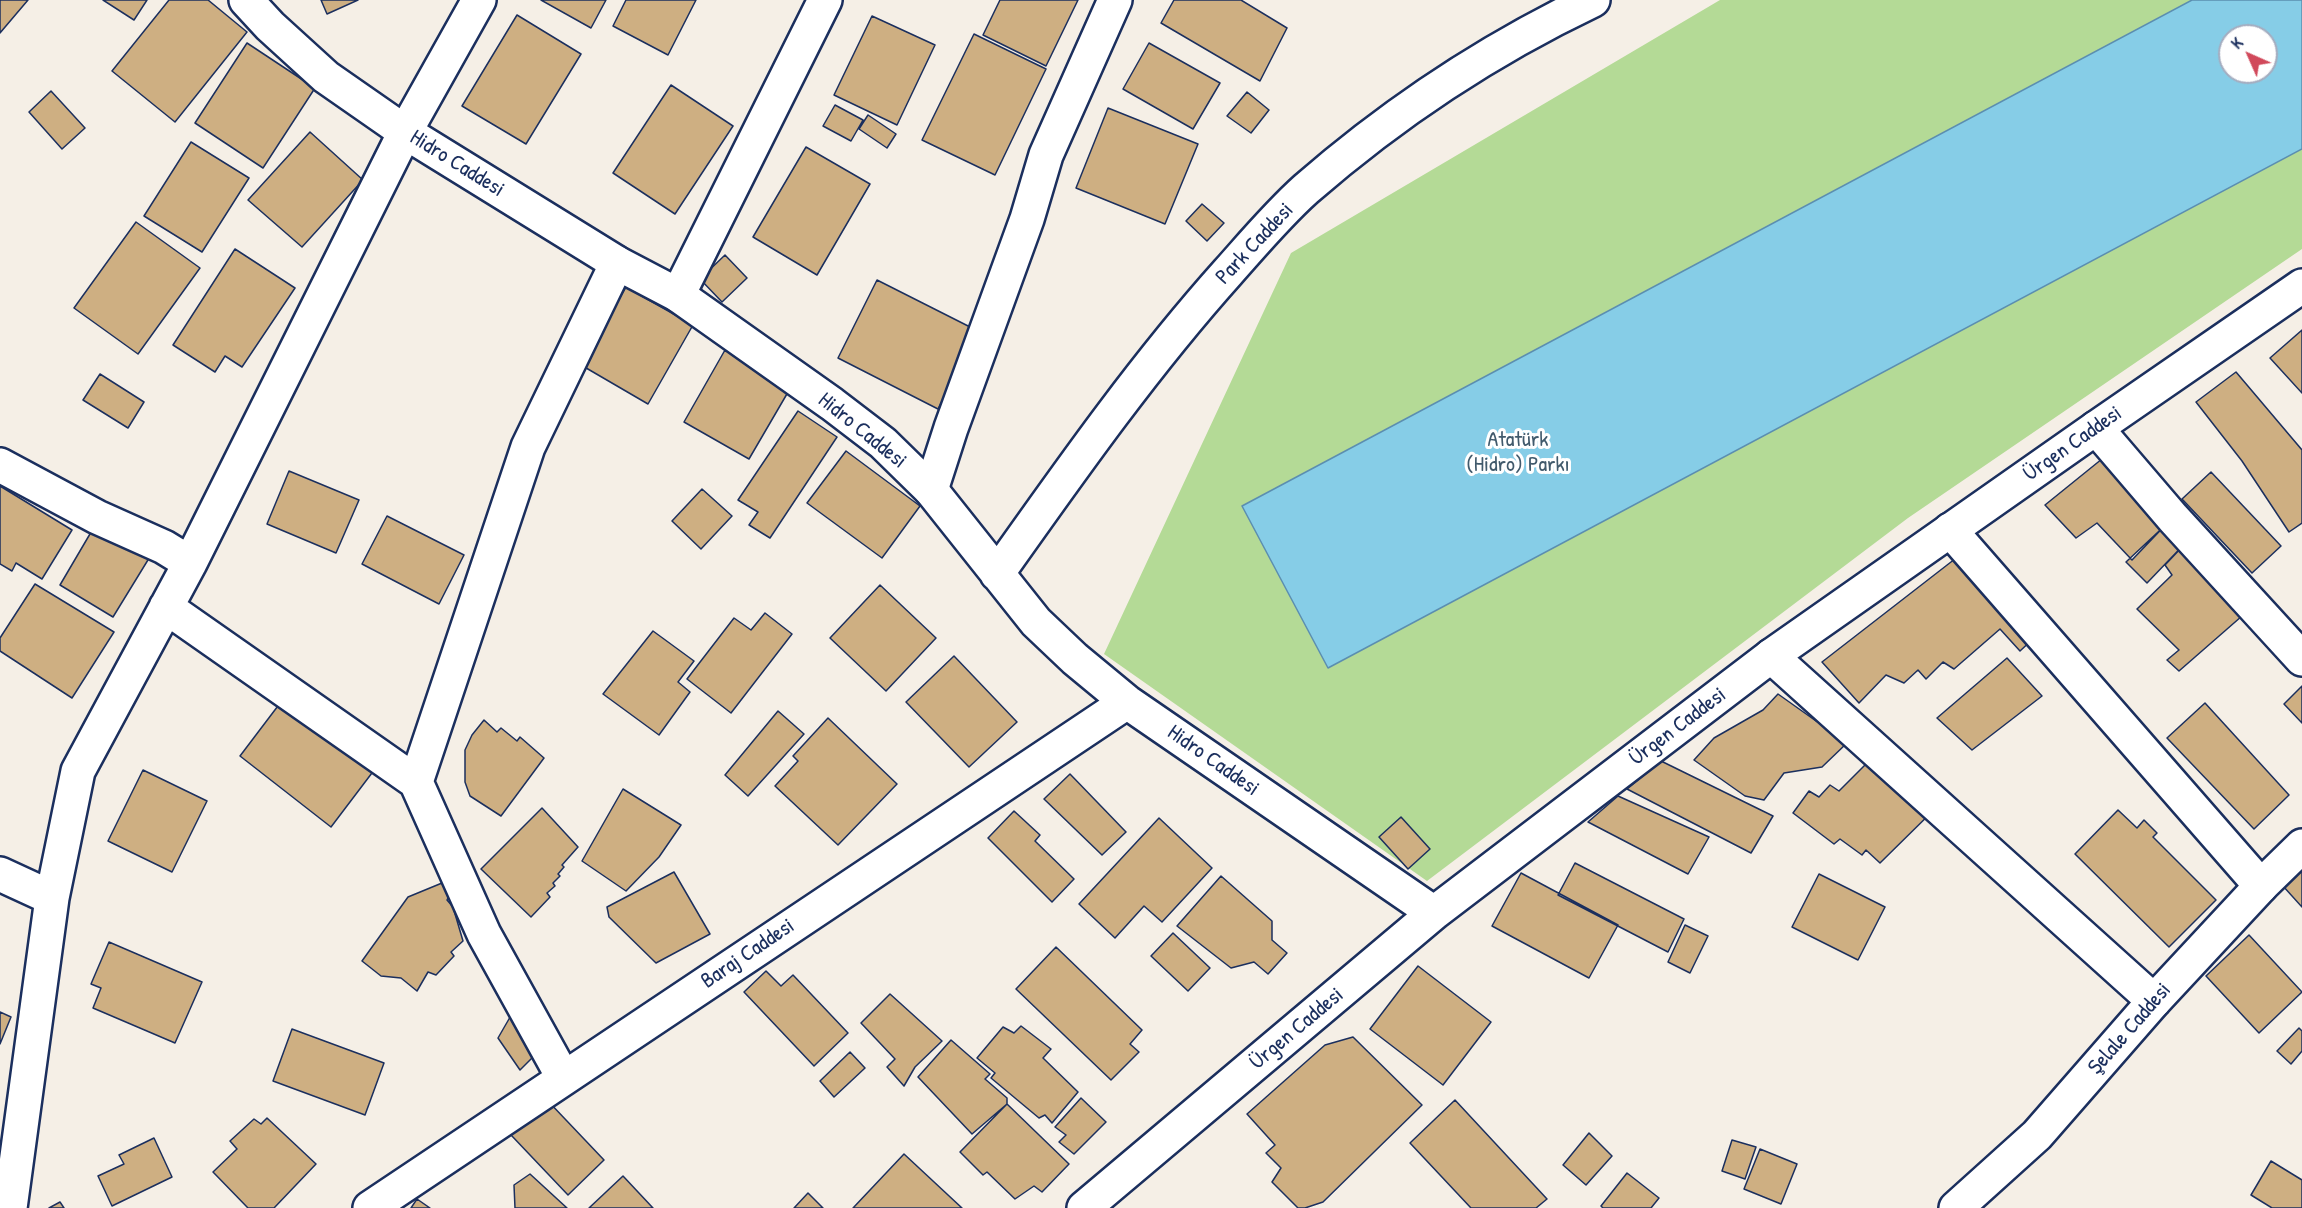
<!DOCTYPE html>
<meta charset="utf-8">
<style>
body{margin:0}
#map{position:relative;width:2302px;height:1208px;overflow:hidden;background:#f5efe6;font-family:"Patrick Hand",sans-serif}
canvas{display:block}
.north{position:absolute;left:2218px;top:24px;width:60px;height:60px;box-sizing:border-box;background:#fff;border:2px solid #a4acbf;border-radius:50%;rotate:315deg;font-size:16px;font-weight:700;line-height:24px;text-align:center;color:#1b2f5e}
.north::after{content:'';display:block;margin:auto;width:21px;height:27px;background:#d1495b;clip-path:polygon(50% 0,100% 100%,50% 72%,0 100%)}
</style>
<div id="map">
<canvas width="2302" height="1208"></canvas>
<div class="north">K</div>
</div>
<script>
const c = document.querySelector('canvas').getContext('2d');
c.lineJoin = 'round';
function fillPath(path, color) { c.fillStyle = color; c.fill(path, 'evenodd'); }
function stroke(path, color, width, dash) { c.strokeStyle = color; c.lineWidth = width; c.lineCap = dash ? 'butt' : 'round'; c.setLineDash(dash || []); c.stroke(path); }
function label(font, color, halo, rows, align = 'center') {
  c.font = font + ' "Patrick Hand",sans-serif'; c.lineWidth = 6; c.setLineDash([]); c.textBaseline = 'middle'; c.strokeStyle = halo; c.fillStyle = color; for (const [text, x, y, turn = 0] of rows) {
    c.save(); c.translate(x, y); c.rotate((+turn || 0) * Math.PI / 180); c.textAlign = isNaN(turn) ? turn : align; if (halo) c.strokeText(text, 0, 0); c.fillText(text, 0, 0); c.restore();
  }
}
fillPath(new Path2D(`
 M 1720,0 L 2302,0 L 2302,249 L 1908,518 L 1427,881 L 1104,654 L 1291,253 ZM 2230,36 L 2266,36 L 2266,72 L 2230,72 Z`), '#b4da96');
const water = new Path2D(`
 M 2192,0 L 2302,0 L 2302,149 L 1328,668 L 1242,506 ZM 2230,36 L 2266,36 L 2266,72 L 2230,72 Z`);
fillPath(water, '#86cde7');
stroke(water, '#5b8eb0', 1.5);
const building = new Path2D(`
 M 0,0 L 28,0 L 0,33 Z
 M 103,0 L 147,0 L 134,20 Z
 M 169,0 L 208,0 L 247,32 L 175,122 L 112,71 Z
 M 321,0 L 358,0 L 327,14 Z
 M 541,0 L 606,0 L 591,28 Z
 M 626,0 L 696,0 L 668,55 L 613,26 Z
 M 1000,0 L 1078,0 L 1046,66 L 983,35 Z
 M 1174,0 L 1241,0 L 1287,28 L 1260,81 L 1161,23 Z
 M 517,15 L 581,54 L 526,144 L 462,106 Z
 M 872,16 L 935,45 L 897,125 L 834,95 Z
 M 974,34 L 1046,69 L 995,175 L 922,140 Z
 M 247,43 L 315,88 L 263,168 L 195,123 Z
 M 1149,43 L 1220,83 L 1193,129 L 1123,89 Z
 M 671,85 L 733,126 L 675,214 L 613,173 Z
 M 51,91 L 85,128 L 62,149 L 29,112 Z
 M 1247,92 L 1269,110 L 1251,133 L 1227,116 Z
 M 835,105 L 863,120 L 851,141 L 823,126 Z
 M 1108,108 L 1198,144 L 1165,224 L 1076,188 Z
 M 868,115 L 896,134 L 887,148 L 859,129 Z
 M 310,132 L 363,180 L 302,247 L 248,200 Z
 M 191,142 L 249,178 L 202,252 L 144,216 Z
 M 806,147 L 870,184 L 817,275 L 753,237 Z
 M 1202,204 L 1224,223 L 1207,241 L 1186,221 Z
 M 136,222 L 200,268 L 138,354 L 74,308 Z
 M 235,249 L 295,288 L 242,367 L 225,356 L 215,372 L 173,345 Z
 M 725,255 L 747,278 L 722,302 L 700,279 Z
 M 877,280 L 978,331 L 938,409 L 838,358 Z
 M 626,287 L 693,325 L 648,404 L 581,365 Z
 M 2302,330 L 2302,393 L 2270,358 Z
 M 725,350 L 791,387 L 749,459 L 684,422 Z
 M 2236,372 L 2302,450 L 2302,523 L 2289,532 L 2242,461 L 2196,402 Z
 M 100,374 L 144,402 L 128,428 L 83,400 Z
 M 798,411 L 837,437 L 770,538 L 749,525 L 758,512 L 738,500 Z
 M 2118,446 L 2176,514 L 2132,560 L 2097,523 L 2076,538 L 2045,505 Z
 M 846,451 L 920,506 L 882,558 L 807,503 Z
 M 289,471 L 359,500 L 336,553 L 267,524 Z
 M 2211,472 L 2281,546 L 2252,573 L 2182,499 Z
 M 0,486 L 72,530 L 42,579 L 16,563 L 12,571 L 0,564 Z
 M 702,489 L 732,516 L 701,549 L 672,521 Z
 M 387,516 L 464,555 L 439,604 L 362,564 Z
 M 2173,518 L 2193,535 L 2147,583 L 2126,562 Z
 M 97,522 L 151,555 L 113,617 L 60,585 Z
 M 2183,546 L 2242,616 L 2179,671 L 2167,660 L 2179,650 L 2137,609 L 2172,575 L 2165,565 Z
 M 1960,555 L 2035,637 L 2020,651 L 2000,629 L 1954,669 L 1943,662 L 1926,679 L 1918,670 L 1904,683 L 1886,675 L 1859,703 L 1822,662 Z
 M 35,584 L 114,632 L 72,698 L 0,651 L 0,638 Z
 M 880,585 L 936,638 L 886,691 L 830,638 Z
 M 765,613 L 792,634 L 731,713 L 687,679 L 734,618 L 751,630 Z
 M 653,631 L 694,661 L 678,682 L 690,692 L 659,735 L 603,694 Z
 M 954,656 L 1017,722 L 969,767 L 906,702 Z
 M 2007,658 L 2042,696 L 1972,750 L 1937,718 Z
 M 2302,686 L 2302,723 L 2284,704 Z
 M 287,694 L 378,765 L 331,827 L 240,756 Z
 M 1778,694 L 1847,743 L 1822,767 L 1784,773 L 1764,800 L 1745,796 L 1694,760 L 1714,738 L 1763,710 Z
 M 2205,703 L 2289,795 L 2254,829 L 2167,738 Z
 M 778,711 L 804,734 L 748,796 L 725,775 Z
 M 828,718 L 897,784 L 838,845 L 775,786 L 798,761 L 793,756 Z
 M 484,720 L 497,732 L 501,728 L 517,741 L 520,737 L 544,758 L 501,816 L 470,796 L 465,782 L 465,750 L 472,735 Z
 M 1661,761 L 1773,816 L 1751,853 L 1627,789 Z
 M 1868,762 L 1945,799 L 1880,863 L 1866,850 L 1862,855 L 1840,839 L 1834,844 L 1793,813 L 1809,791 L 1819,797 L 1830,785 L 1839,791 Z
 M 143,770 L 207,801 L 172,872 L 108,841 Z
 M 1070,774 L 1126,832 L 1102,855 L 1044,799 Z
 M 623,789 L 681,825 L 659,857 L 626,891 L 582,861 Z
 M 1618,796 L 1709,837 L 1688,874 L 1588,822 Z
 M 542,808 L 578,847 L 562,865 L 564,867 L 558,874 L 560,876 L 553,883 L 555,886 L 547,893 L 550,897 L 531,917 L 481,869 Z
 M 2118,810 L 2137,828 L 2144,820 L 2157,833 L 2153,837 L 2216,900 L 2169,947 L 2075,854 Z
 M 1014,811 L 1040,835 L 1035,841 L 1074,879 L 1052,902 L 988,838 Z
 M 1401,817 L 1430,849 L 1408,869 L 1379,837 Z
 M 1159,818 L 1212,868 L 1162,922 L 1144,906 L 1115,938 L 1079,904 Z
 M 1575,863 L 1684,919 L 1668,952 L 1558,895 Z
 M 2302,869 L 2302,907 L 2283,886 Z
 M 674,872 L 710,934 L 656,963 L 609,917 L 607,907 Z
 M 1521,873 L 1618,925 L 1589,978 L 1492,926 Z
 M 1819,874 L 1885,907 L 1858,960 L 1792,927 Z
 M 1221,876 L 1272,921 L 1272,940 L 1287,953 L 1268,974 L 1254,962 L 1231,968 L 1177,926 Z
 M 442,883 L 451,892 L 447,900 L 453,907 L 463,941 L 451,952 L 454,956 L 436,975 L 428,972 L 417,991 L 401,978 L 381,976 L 362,961 L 408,897 Z
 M 1685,925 L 1708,936 L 1690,973 L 1668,962 Z
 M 1173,933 L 1210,968 L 1188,991 L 1151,956 Z
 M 2249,935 L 2302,992 L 2259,1033 L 2206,976 Z
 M 109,942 L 202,982 L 175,1043 L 93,1008 L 101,988 L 91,984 Z
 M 1056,947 L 1142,1030 L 1130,1044 L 1139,1052 L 1111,1080 L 1016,989 Z
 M 1418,966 L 1491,1022 L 1443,1085 L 1370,1029 Z
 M 766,971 L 781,986 L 793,975 L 848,1033 L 814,1066 L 744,992 Z
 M 890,994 L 942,1041 L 915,1067 L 904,1086 L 887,1067 L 895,1059 L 861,1023 Z
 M 0,1012 L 11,1017 L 0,1044 Z
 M 513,1012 L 543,1047 L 520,1070 L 498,1038 Z
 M 1021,1026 L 1051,1049 L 1043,1058 L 1078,1092 L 1052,1123 L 1045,1115 L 1039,1118 L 991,1078 L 995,1073 L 977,1058 L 1003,1027 L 1014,1033 Z
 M 2299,1028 L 2302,1031 L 2302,1051 L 2291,1064 L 2277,1051 Z
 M 292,1029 L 384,1063 L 365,1115 L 273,1081 Z
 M 1353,1037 L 1422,1105 L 1323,1202 L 1305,1208 L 1298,1208 L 1272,1182 L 1281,1168 L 1266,1153 L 1275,1145 L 1247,1114 L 1325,1045 Z
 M 951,1040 L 990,1074 L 985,1079 L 1007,1098 L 1007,1104 L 972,1134 L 918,1077 Z
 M 850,1052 L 865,1068 L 834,1097 L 820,1081 Z
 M 1081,1098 L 1106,1122 L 1074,1154 L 1059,1142 L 1066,1135 L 1055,1127 Z
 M 547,1100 L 604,1160 L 568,1195 L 511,1135 Z
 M 1455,1100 L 1547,1199 L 1536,1208 L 1471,1208 L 1410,1143 Z
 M 1007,1104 L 1069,1164 L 1042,1192 L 1034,1186 L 1015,1199 L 987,1172 L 983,1175 L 960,1152 Z
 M 267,1118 L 316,1164 L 274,1208 L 248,1208 L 213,1172 L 237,1149 L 230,1141 L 254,1119 L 261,1124 Z
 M 1589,1133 L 1612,1156 L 1586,1185 L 1563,1165 Z
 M 154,1138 L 172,1177 L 112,1206 L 98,1176 L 124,1164 L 119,1155 Z
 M 1732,1140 L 1756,1147 L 1745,1179 L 1722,1171 Z
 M 1760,1149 L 1797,1164 L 1781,1204 L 1744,1189 Z
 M 904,1154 L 962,1208 L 853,1208 Z
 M 2271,1161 L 2302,1180 L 2302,1208 L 2272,1208 L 2251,1195 Z
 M 1627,1173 L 1659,1198 L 1651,1208 L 1603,1208 L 1601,1206 Z
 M 530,1174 L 567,1208 L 515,1208 L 514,1185 Z
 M 623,1176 L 653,1208 L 589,1208 Z
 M 808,1193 L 823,1208 L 794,1208 Z
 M 417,1199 L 430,1208 L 411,1208 Z
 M 60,1202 L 64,1208 L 49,1208 Z`);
fillPath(building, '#ceaf82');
stroke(building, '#1b2f5e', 1.5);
const minor = new Path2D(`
 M 678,295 L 825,0
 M 2096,428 L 2173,518 L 2302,659
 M 0,465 L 97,517 L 164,547 L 190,563
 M 931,490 L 951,428 L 1027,219 L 1046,155 L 1115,0
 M 1950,530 L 2261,886
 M 166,607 L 416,782 L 528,447 L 617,263
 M 1771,656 L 2154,1001
 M 416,782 L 484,934 L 563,1077
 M 0,874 L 52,898
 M 10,1208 L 52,898 L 78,771 L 190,563 L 405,132 L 479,0`);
const tertiary = new Path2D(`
 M 246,0 L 270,26 L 326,77 L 405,132 L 617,263 L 678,295 L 832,404 L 883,443 L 931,490 L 1036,622 L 1075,659 L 1127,702 L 1434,913
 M 997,574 C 1070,471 1143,367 1228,272 C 1253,244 1278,214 1306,189 C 1392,114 1490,49 1593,0
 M 370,1208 L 1127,702
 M 1084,1208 L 1434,913 L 1771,656 L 2096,428 L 2302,286
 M 1956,1208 L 2037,1135 L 2154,1001 L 2261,886 L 2302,846`);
stroke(minor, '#1b2f5e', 38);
stroke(tertiary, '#1b2f5e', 38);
stroke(minor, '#fff', 33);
stroke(tertiary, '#fff', 33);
label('22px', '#1b2f5e', '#fff', [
 ["Hidro Caddesi",457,164,32],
 ["Park Caddesi",1255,244,-47],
 ["Hidro Caddesi",862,431,39],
 ["Ürgen Caddesi",2073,444,-35],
 ["Ürgen Caddesi",1678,727,-37],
 ["Hidro Caddesi",1213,761,35],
 ["Baraj Caddesi",748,954,-34],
 ["Ürgen Caddesi",1297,1029,-40],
 ["Şelale Caddesi",2130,1029,-49]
]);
label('22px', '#415a6c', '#fff', [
 ["Atatürk",1518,440],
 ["(Hidro) Parkı",1518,465]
]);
</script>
